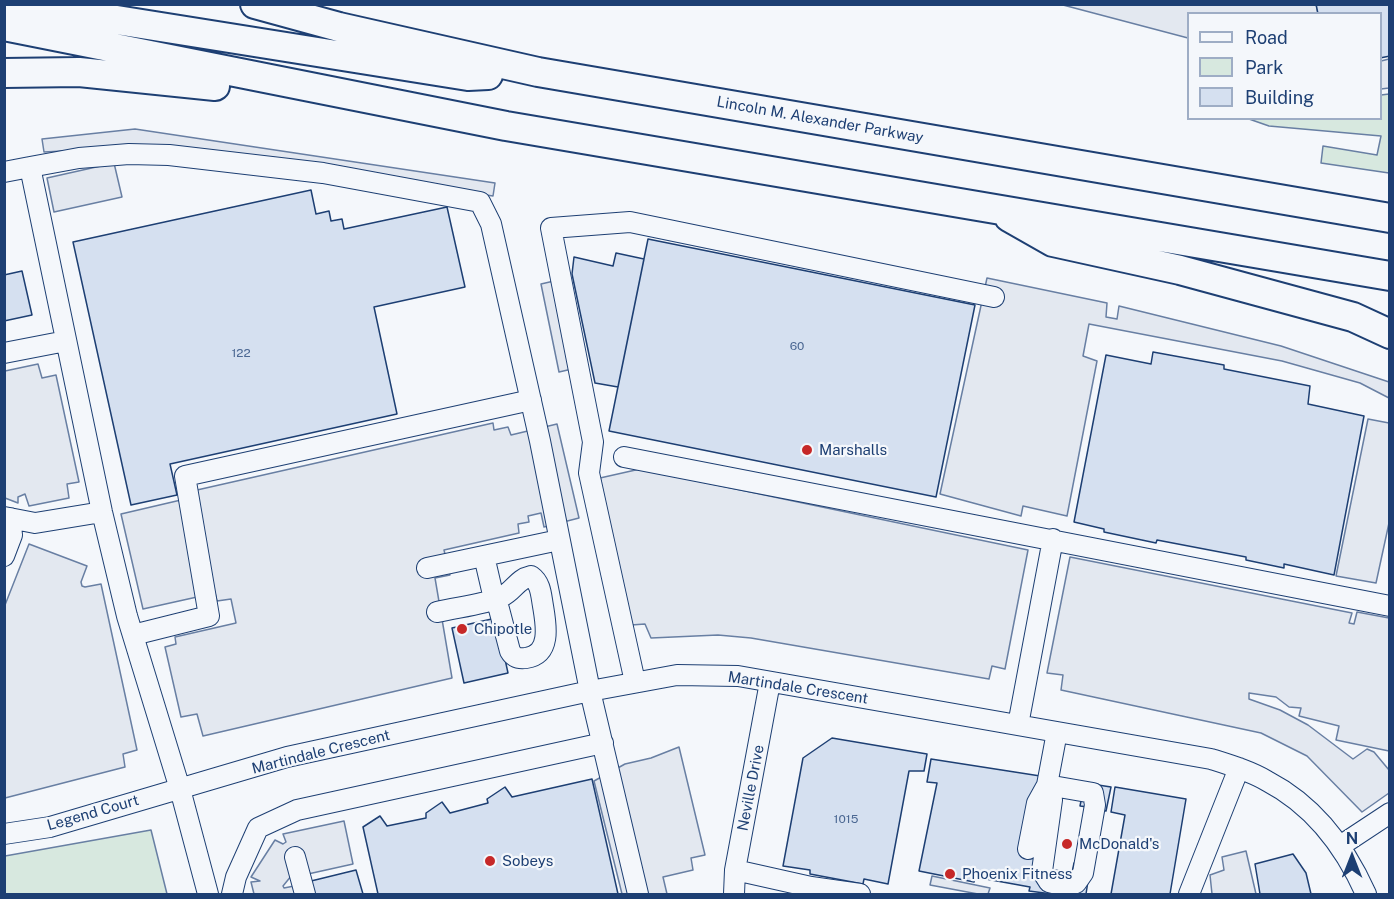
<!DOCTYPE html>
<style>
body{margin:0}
#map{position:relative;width:1394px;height:899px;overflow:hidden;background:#f4f7fb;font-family:"Public Sans",sans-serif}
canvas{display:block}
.frame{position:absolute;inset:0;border:6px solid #1d3f73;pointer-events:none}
.legend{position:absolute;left:1187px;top:12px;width:195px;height:108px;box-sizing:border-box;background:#f4f7fb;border:2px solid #9eadc5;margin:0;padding:8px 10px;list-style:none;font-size:18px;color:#1d3f73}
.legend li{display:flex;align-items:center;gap:12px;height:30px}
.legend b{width:30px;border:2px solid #9eadc5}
.north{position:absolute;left:1322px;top:827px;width:60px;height:60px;-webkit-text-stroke:4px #f4f7fb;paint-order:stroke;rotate:0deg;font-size:16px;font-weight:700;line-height:24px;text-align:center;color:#1d3f73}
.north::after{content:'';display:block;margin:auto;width:21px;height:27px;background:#1d3f73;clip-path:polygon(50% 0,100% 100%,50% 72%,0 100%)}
</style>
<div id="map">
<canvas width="1394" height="899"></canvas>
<div class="frame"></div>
<ul class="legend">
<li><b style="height:8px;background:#f4f7fb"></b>Road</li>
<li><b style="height:16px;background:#d7e8df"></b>Park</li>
<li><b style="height:16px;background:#d5e0f0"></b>Building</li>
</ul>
<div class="north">N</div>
</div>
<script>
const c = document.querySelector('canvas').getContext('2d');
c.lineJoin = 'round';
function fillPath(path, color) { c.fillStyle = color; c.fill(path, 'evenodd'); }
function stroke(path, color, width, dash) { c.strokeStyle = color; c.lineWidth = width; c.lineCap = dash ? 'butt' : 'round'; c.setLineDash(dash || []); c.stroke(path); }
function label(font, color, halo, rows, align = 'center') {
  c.font = font + ' "Public Sans",sans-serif'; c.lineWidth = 4.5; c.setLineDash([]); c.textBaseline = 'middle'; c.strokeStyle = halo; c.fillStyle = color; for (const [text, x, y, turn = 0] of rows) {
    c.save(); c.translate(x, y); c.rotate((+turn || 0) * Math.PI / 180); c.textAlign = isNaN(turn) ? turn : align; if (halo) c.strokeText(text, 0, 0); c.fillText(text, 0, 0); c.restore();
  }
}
const green = new Path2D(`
 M 1389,94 L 1389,173 L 1321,163 L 1323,146 L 1377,155 L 1381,136 L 1269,126 L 1249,119 L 1380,118 L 1381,95 Z
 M 151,830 L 167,894 L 5,894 L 5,856 Z`);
fillPath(green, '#d7e8df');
stroke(green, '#687fa3', 1.5);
const parking = new Path2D(`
 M 1316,4 L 1318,13 L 1188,14 L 1188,38 L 1063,5 Z
 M 1389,59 L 1389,88 L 1381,89 L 1381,61 Z
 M 135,129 L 495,183 L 493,196 L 159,146 L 44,152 L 42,139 Z
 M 114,163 L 122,197 L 54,212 L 47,178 Z
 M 987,278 L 1107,303 L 1106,317 L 1117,319 L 1119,306 L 1281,346 L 1389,382 L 1389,398 L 1360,383 L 1282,361 L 1089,324 L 1083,356 L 1097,361 L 1067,516 L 1023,506 L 1021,516 L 940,494 Z
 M 554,281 L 572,369 L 559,372 L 541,284 Z
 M 38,364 L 42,378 L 56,375 L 79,482 L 67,484 L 69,498 L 29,506 L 25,494 L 18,497 L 18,503 L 5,498 L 5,371 Z
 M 1368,419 L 1389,423 L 1389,523 L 1376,583 L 1336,576 Z
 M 493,423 L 494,430 L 508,427 L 511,435 L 557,424 L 579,518 L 544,527 L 541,513 L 528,516 L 529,522 L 518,524 L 519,533 L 444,550 L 450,575 L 435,578 L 452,678 L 203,736 L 197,714 L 181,717 L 165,647 L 176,644 L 175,637 L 236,623 L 231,599 L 217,601 L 215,593 L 143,609 L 121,514 L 198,496 L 197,490 Z
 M 640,469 L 1028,550 L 1005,669 L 992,666 L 989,679 L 751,638 L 718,635 L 651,638 L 645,624 L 631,625 L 600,478 Z
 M 29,544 L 87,566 L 81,582 L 82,586 L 85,587 L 101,584 L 137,750 L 123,754 L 125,767 L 5,798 L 5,605 Z
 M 1070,557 L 1352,613 L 1349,623 L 1354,624 L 1357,612 L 1389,618 L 1389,751 L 1336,740 L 1339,726 L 1299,716 L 1301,708 L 1289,707 L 1276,697 L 1249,693 L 1249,699 L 1280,710 L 1308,725 L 1353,759 L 1367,749 L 1374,752 L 1389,770 L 1389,793 L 1362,812 L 1307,756 L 1261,733 L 1061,690 L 1063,675 L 1047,673 Z
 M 679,747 L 705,855 L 691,858 L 693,870 L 663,877 L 667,894 L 622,894 L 594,781 L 625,764 L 651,758 Z
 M 344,821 L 353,864 L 308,874 L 301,864 L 283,886 L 284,888 L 294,886 L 296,894 L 254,894 L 251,882 L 260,881 L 251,877 L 275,840 L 283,844 L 286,842 L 283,834 Z
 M 1246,851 L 1256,894 L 1212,894 L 1210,875 L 1224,870 L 1222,857 Z
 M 932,876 L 990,888 L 988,894 L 978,894 L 930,885 Z`);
fillPath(parking, '#e3e8f0');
stroke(parking, '#687fa3', 1.5);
const building = new Path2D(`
 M 1316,4 L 1390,4 L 1390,56 L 1380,58 L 1380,14 L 1318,14 Z
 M 311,190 L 316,214 L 329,211 L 331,221 L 342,219 L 344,229 L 447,207 L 465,287 L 374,307 L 397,414 L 170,464 L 177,495 L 131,505 L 73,242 Z
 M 648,239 L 975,305 L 936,497 L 609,431 Z
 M 616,253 L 644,259 L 618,387 L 595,383 L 572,274 L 574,257 L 613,266 Z
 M 22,271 L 32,315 L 4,321 L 4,275 Z
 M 1153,352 L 1224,365 L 1224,369 L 1310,386 L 1308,404 L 1364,416 L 1334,575 L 1284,564 L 1284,568 L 1246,560 L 1246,557 L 1157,540 L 1156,543 L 1104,532 L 1104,529 L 1074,522 L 1106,355 L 1151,364 Z
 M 496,618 L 508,673 L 464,683 L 452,628 Z
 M 832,738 L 927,754 L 924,771 L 909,771 L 888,884 L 864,879 L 863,884 L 810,874 L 810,870 L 783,866 L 803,758 Z
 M 931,759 L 1111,787 L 1106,811 L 1099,810 L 1086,894 L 1052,894 L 1029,891 L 1030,887 L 975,877 L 974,882 L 919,871 L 937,783 L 927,782 Z
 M 592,779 L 618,894 L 378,894 L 363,827 L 380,816 L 387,826 L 426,818 L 426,813 L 442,802 L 450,813 L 488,803 L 487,799 L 505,787 L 512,797 Z
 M 1115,787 L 1186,799 L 1170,894 L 1111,894 L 1125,815 L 1111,812 Z
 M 1059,792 L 1082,796 L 1080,806 L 1088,807 L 1078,864 L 1074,863 L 1072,873 L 1049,869 Z
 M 1293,854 L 1306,873 L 1311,894 L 1260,894 L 1255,864 Z
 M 356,870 L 363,894 L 310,894 L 307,882 Z`);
fillPath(building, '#d5e0f0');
stroke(building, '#1d3f73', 1.5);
const minor = new Path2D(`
 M 4,172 L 30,167
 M 4,353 L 66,341
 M 624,457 L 1390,606
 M 4,517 L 35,523 L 102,512
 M 4,556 L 12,535 L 10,518
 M 427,568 L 559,540
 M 437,612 C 458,607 482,605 501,597 C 514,591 517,579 531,576 C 541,583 541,595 543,606 C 546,624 552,654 526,658 C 519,659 514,658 510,651 L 499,609 L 494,599 L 484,556
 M 133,635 L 209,616 L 185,476 L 531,400
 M 635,682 L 589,473 L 593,442 L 551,228 L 630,222 L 994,297
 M 1018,725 L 1053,539
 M 1047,785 L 1093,793 L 1095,805 L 1083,873 L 1076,883 L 1065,886 L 1049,882 L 1042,871 L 1052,800 Z
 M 4,834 L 50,827 L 287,757 L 590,691 L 677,675 L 738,676 L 1211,759 C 1230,765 1250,771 1267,781 C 1313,805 1345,847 1366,894
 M 1340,846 L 1390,813
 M 1028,849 L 1037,803 L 1047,785 L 1057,732
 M 295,857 L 305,894
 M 735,870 L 811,887 L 860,894
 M 208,894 L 180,789 L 127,616 L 102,512 L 30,167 L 79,158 L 129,154 L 169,155 L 323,173 L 480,202 L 491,224 L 540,441 L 590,691 L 638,894
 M 232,894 L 236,877 L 258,828 L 297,810 L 603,743
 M 734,894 L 735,870 L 770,682
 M 1189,894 L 1239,768`);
const highway = new Path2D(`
 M 16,4 L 468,76 L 488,75
 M 255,4 L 339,27 L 538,72 L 1390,218
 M 4,26 L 506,126 L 1390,276
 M 4,73 L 79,72 L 215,86
 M 1009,217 L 1053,242 L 1180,270 L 1353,317 L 1390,334`);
stroke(minor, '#1d3f73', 22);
stroke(highway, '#1d3f73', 32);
stroke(minor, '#f4f7fb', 20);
stroke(highway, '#f4f7fb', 28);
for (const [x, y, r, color] of [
 [807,450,6,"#c62828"],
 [462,629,6,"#c62828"],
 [1067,844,6,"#c62828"],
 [490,861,6,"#c62828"],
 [950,874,6,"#c62828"]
]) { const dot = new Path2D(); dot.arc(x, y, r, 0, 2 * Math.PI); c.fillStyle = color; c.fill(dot); stroke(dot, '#f4f7fb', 2); }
label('12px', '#4b6792', null, [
 ["60",797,346],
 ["122",241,353],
 ["1015",846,819]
]);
label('15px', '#1d3f73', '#f4f7fb', [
 ["Lincoln M. Alexander Parkway",820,120,10],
 ["Martindale Crescent",798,688,9],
 ["Martindale Crescent",321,752,-14],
 ["Neville Drive",751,788,-79],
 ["Legend Court",93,813,-16]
]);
label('15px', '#1d3f73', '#f4f7fb', [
 ["Marshalls",819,450],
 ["Chipotle",474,629],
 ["McDonald's",1079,844],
 ["Sobeys",502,861],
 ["Phoenix Fitness",962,874]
], 'left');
</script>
